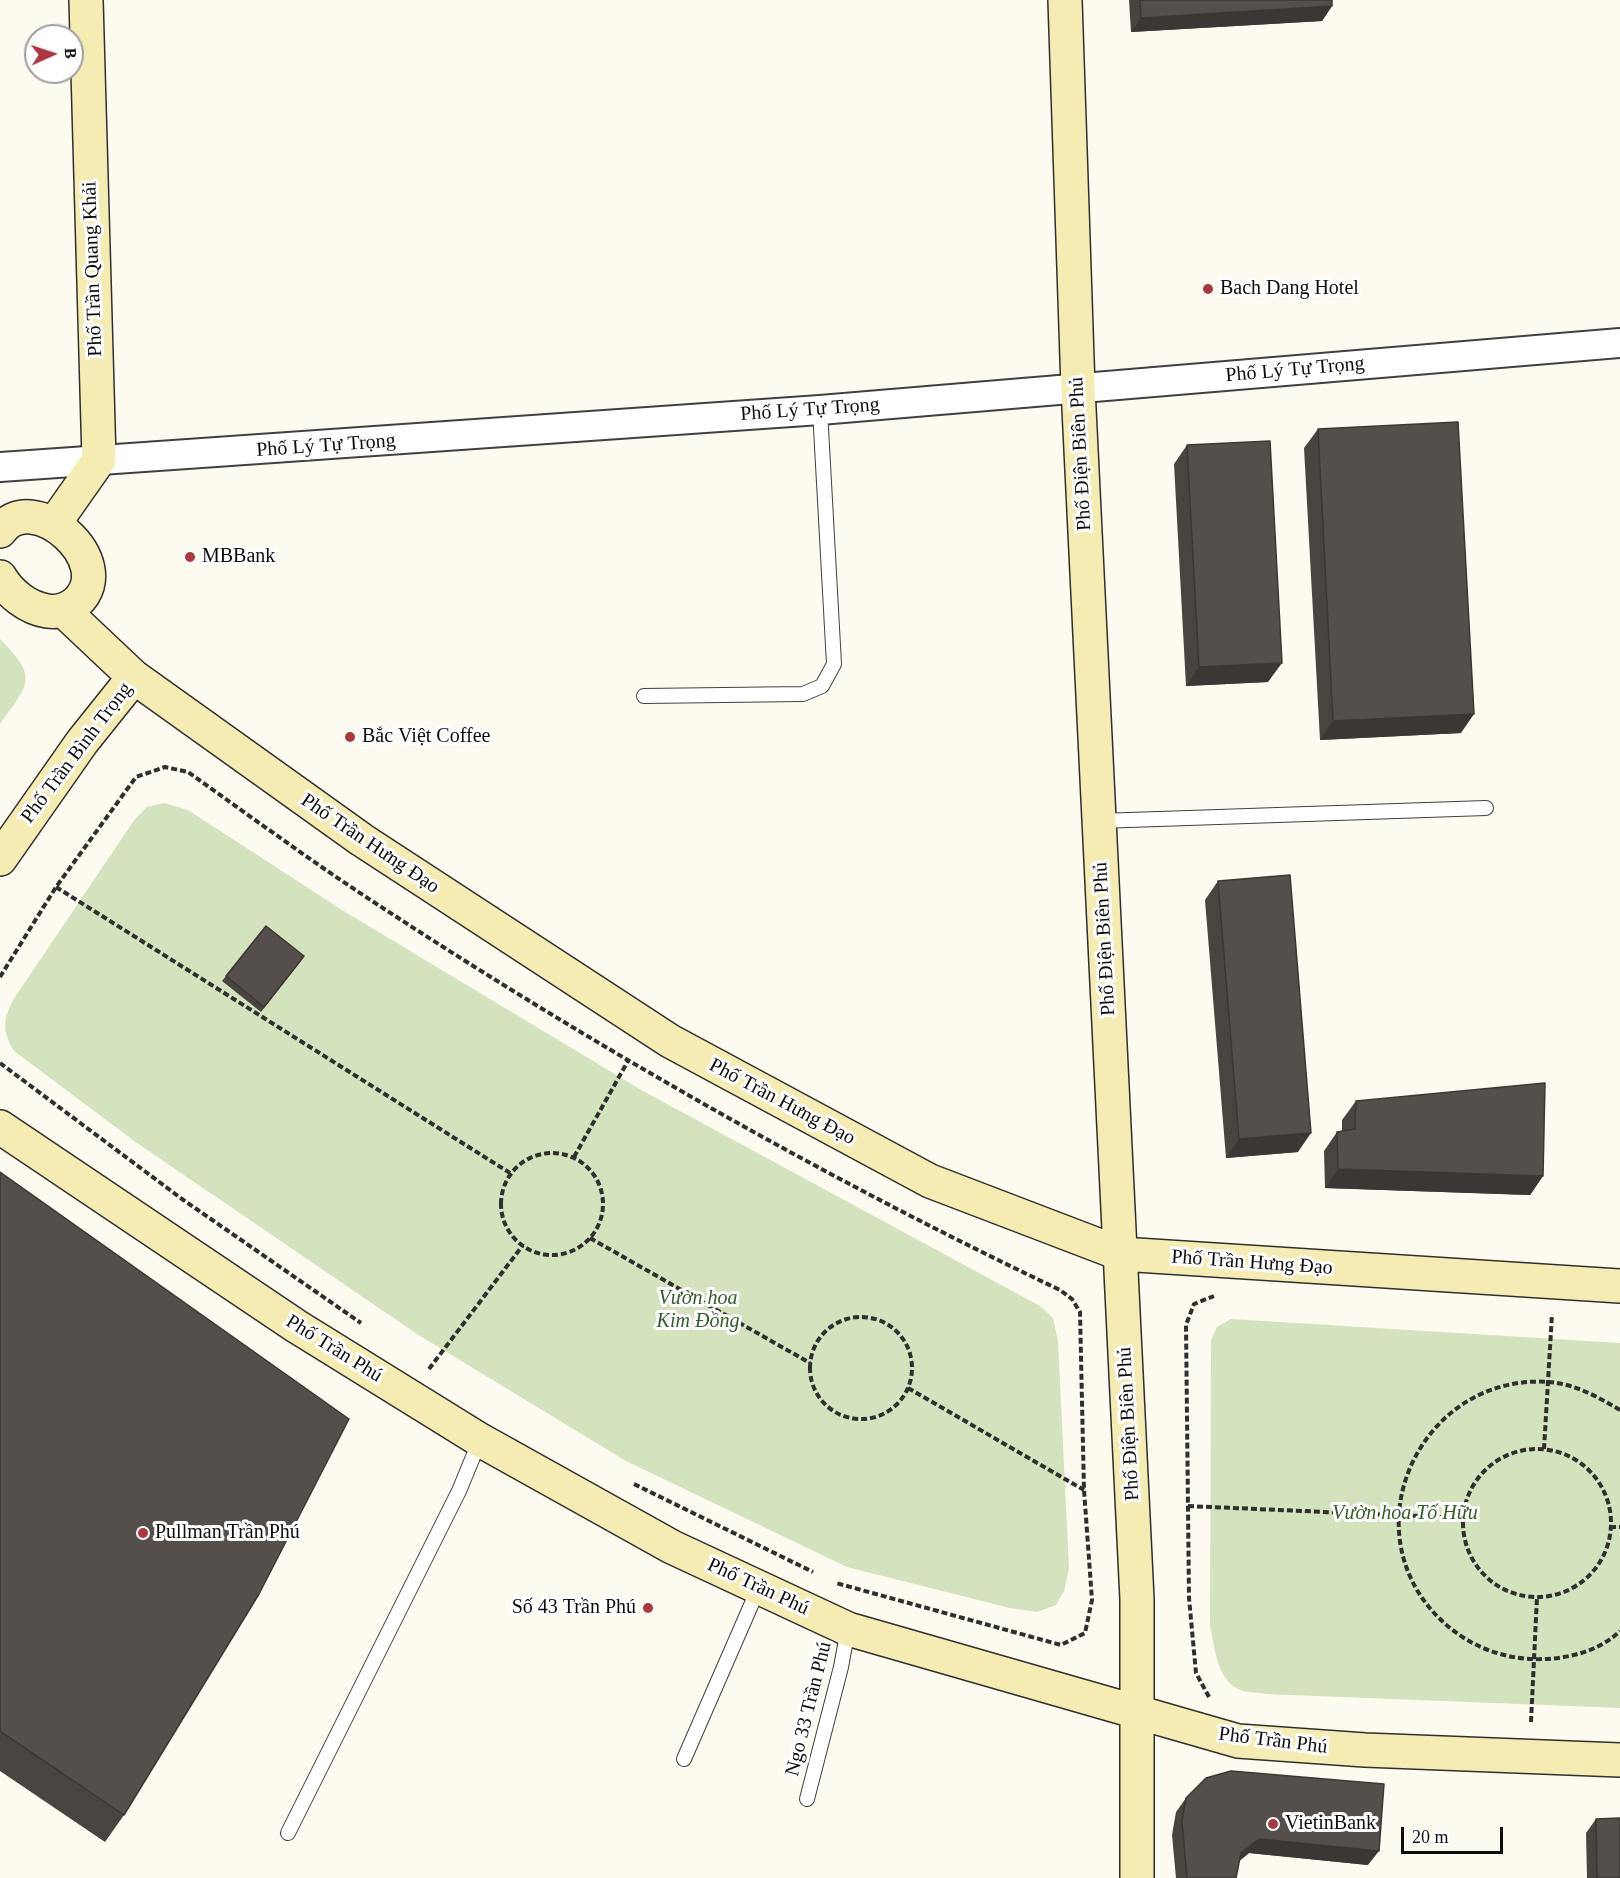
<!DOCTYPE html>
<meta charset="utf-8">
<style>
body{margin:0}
#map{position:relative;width:1620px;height:1878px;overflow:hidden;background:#fdfaf0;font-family:Georgia,serif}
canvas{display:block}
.north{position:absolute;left:24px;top:24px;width:60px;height:60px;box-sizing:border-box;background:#fff;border:2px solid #9e9e9e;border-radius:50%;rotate:87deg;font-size:16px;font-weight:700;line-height:24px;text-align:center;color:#0d0d0d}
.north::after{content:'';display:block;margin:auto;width:21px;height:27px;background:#ac373f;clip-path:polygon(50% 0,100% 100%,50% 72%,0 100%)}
.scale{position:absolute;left:1401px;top:1827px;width:102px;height:27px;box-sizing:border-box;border:3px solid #0d0d0d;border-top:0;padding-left:8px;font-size:18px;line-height:21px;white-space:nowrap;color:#0d0d0d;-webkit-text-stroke:4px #fff;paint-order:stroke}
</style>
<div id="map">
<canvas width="1620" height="1878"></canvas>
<div class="north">B</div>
<div class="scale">20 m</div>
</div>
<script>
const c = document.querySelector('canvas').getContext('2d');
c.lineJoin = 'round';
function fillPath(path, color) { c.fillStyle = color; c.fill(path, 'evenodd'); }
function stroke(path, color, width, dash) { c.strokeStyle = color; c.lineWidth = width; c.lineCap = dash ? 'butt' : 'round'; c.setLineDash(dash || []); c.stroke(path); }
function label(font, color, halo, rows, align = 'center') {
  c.font = font + ' Georgia,serif'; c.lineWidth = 6; c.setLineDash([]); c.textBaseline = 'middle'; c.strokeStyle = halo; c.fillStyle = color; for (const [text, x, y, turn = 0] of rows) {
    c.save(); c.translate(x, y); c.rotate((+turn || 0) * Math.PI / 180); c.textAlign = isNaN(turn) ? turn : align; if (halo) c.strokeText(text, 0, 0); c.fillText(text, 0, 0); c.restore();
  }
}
fillPath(new Path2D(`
 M 0,639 C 39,678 29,684 0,724 Z
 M 164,803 L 188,810 L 342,910 L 643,1091 L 1040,1306 L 1053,1318 L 1058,1341 L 1069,1568 L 1064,1591 L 1056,1605 L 1037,1612 L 1010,1608 L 847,1567 L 626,1461 L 417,1334 L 137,1143 L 14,1051 C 2,1031 3,1020 13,1000 L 135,819 L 147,807 Z
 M 1231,1319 L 1620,1343 L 1620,1708 L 1266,1694 C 1258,1692 1245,1693 1238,1689 C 1217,1679 1214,1645 1210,1625 L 1211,1340 L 1217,1327 Z`), '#d2e3bd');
const lane = new Path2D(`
 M 644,696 L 803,694 L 822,686 L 834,664 L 820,410
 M 1099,821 L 1486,808
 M 684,1759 L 759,1587
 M 807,1799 L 841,1667 L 848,1629
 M 288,1833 L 459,1491 L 480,1440`);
const street = new Path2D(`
 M 0,467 L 820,410 L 1620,343`);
const secondary = new Path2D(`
 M 1065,0 L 1078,388 L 1137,1599 L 1137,1878
 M 54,524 L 99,460 L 86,0
 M 0,531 C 32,485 120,562 77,602 C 69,609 59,613 47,611 C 28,608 10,594 0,577
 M 63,610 L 134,677 L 362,840 L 670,1041 L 930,1181 L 1121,1254 L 1620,1286
 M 0,859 L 82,742 L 134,677
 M 0,1127 L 296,1326 L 480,1440 L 672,1547 L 848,1629 L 1238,1741 L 1365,1750 L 1620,1760`);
stroke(lane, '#404040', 16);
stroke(street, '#404040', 32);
stroke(secondary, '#2f2f2f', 36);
stroke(new Path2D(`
 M 56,887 L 510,1173
 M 0,977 L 56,887 L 136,777 L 165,767 L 188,772 C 246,813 304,856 363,895 C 586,1042 819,1175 1060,1290 L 1072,1299 L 1080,1312 L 1084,1490 L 1092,1600 L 1085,1633 L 1061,1645 L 836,1583
 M 0,1063 L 182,1199 L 361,1323
 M501 1204a51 51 0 1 1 102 0a51 51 0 1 1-102 0Z
 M 574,1157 L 628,1061
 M 590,1238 L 810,1363
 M810 1368a51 51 0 1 1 102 0a51 51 0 1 1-102 0Z
 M 429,1369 L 523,1245
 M 908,1388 L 1084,1490
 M 1620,1410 C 1598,1397 1575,1384 1549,1382 C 1425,1373 1350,1522 1435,1614 C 1457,1637 1482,1651 1513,1657 C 1548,1663 1593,1657 1620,1631
 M 1544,1449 L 1552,1314
 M1463 1523a74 74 0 1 1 148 0a74 74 0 1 1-148 0Z
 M 634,1484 L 813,1572
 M 1188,1506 L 1463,1518
 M 1610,1527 L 1620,1527
 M 1209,1697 L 1196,1673 L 1189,1598 L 1186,1325 L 1194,1304 L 1214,1296
 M 1531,1722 L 1537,1597`), '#2f2f2f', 4, [6, 3]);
stroke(lane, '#fff', 14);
stroke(street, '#fff', 28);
stroke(secondary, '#f5ecb3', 33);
fillPath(new Path2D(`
 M 1129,0 L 1332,0 L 1332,6 L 1322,21 L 1131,32 Z
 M 1318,429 L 1461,733 L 1320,740 L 1304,448 Z
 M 1187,445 L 1268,682 L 1186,686 L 1174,464 Z
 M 1218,881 L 1298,1152 L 1226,1158 L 1205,900 Z
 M 301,961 L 261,1012 L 222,981 L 226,976 Z
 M 1356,1101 L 1543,1176 L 1530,1195 L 1325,1188 L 1324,1151 L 1337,1132 L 1342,1131 L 1342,1120 Z
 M 0,1172 L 124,1815 L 105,1842 L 0,1771 Z
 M 1186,1798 L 1368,1865 L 1249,1853 L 1239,1861 L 1236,1878 L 1176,1878 L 1172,1835 L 1176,1812 Z
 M 1596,1819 L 1620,1878 L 1587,1878 L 1586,1833 Z`), '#494440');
fillPath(new Path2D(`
 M 1332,6 L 1322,21 L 1131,32 L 1141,18 Z
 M 1282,663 L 1268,682 L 1186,686 L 1199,667 Z
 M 1474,714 L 1461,733 L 1320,740 L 1333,721 Z
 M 1311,1133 L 1298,1152 L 1226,1158 L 1239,1139 Z
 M 1338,1169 L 1543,1176 L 1530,1195 L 1325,1188 Z
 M 1259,1839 L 1379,1851 L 1368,1865 L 1249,1853 L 1231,1868 L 1241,1853 Z`), '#3c3734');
const building = new Path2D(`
 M 1140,0 L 1332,0 L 1332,6 L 1141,18 Z
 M 1458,422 L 1474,714 L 1333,721 L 1318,429 Z
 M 1270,441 L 1282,663 L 1199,667 L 1187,445 Z
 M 1290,875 L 1311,1133 L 1239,1139 L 1218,881 Z
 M 266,926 L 304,956 L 264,1007 L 226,976 Z
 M 1545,1083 L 1543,1176 L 1338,1169 L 1337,1132 L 1355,1129 L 1356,1101 Z
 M 0,1172 L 349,1419 L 259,1594 L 124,1815 L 0,1731 Z
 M 1231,1771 L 1384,1784 L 1379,1851 L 1259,1839 L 1241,1853 L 1236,1878 L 1187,1878 L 1182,1821 L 1186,1798 L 1206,1778 Z
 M 1620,1818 L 1620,1878 L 1597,1878 L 1596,1819 Z`);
fillPath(building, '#554f4b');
stroke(building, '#3c3734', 1.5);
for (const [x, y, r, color] of [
 [1208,289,6,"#ac373f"],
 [190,557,6,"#ac373f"],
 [350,737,6,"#ac373f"],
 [143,1533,6,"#ac373f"],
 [648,1608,6,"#ac373f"],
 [1273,1824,6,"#ac373f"]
]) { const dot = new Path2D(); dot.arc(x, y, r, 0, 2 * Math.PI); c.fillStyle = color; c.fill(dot); stroke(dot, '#fff', 2); }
label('20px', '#0d0d0d', '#fff', [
 ["Phố Trần Quang Khải",93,269,-92],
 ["Phố Lý Tự Trọng",1295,370,-5],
 ["Phố Lý Tự Trọng",810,410,-4],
 ["Phố Lý Tự Trọng",326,446,-4],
 ["Phố Điện Biên Phủ",1081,454,-93],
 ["Phố Trần Bình Trọng",77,753,-53],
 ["Phố Trần Hưng Đạo",370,844,34],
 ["Phố Điện Biên Phủ",1105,939,-93],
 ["Phố Trần Hưng Đạo",782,1102,28],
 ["Phố Trần Hưng Đạo",1252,1263,4],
 ["Phố Trần Phú",334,1349,32],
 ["Phố Điện Biên Phủ",1129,1424,-93],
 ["Phố Trần Phú",758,1587,25],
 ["Ngo 33 Trần Phú",809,1709,-76],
 ["Phố Trần Phú",1273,1741,7]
]);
label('20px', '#0d0d0d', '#fff', [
 ["Bach Dang Hotel",1220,289],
 ["MBBank",202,557],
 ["Bắc Việt Coffee",362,737],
 ["Pullman Trần Phú",155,1533],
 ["Số 43 Trần Phú",636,1608,"right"],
 ["VietinBank",1285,1824]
], 'left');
label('italic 20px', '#335d26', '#fff', [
 ["Vườn hoa",698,1299],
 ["Kim Đồng",698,1322],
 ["Vườn hoa Tố Hữu",1405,1514]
]);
</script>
